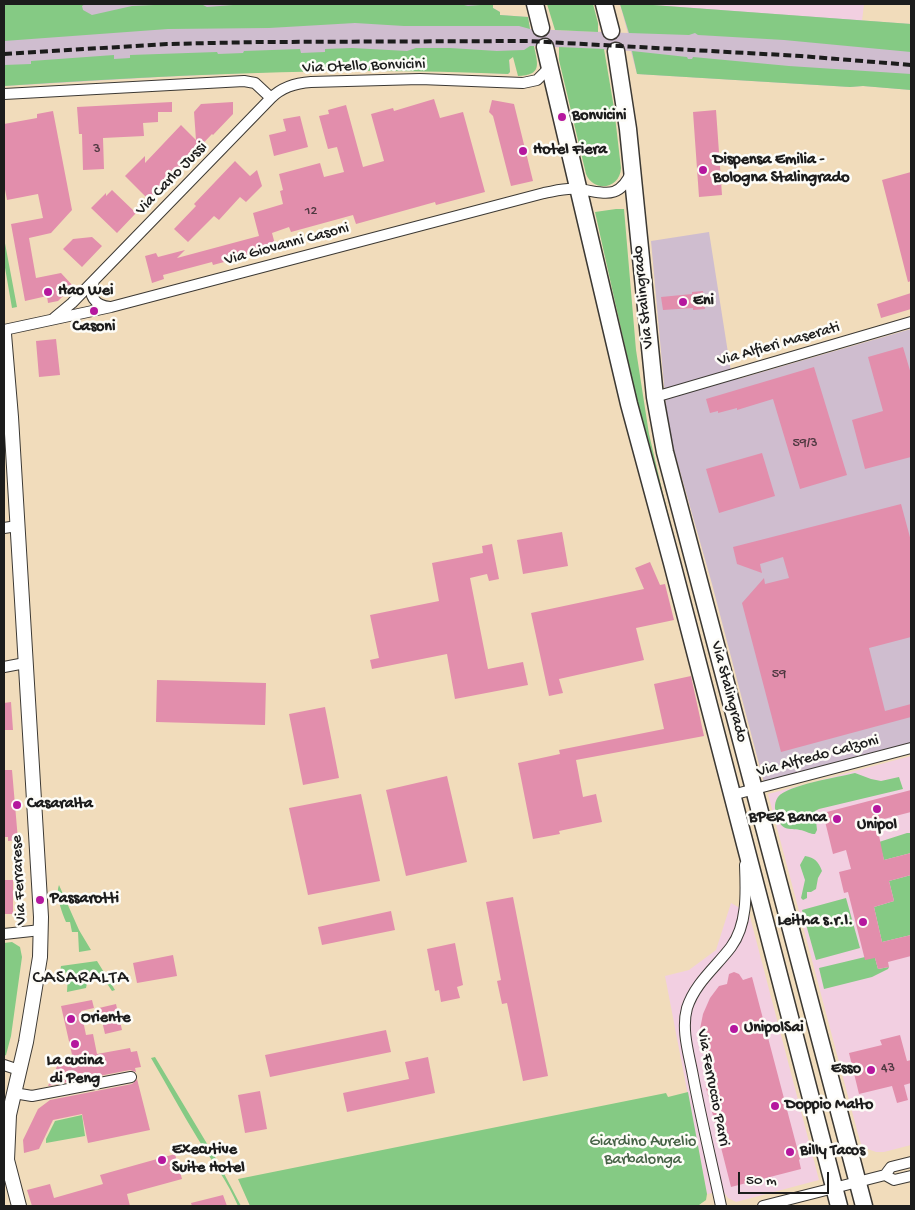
<!DOCTYPE html>
<style>
body{margin:0}
#map{position:relative;width:915px;height:1210px;overflow:hidden;background:#f1dcbb;font-family:"Gochi Hand",sans-serif}
canvas{display:block}
.frame{position:absolute;inset:0;border:5px solid #1c1c1c;pointer-events:none}
.scale{position:absolute;left:738px;top:1172px;width:91px;height:22px;box-sizing:border-box;border:2px solid #1c1c1c;border-top:0;padding-left:6px;font-size:15px;line-height:18px;white-space:nowrap;color:#1c1c1c;-webkit-text-stroke:4px #fdfcf7;paint-order:stroke}
</style>
<div id="map">
<canvas width="915" height="1210"></canvas>
<div class="frame"></div>
<div class="scale">50 m</div>
</div>
<script>
const c = document.querySelector('canvas').getContext('2d');
c.lineJoin = 'round';
function fillPath(path, color) { c.fillStyle = color; c.fill(path, 'evenodd'); }
function stroke(path, color, width, dash) { c.strokeStyle = color; c.lineWidth = width; c.lineCap = dash ? 'butt' : 'round'; c.setLineDash(dash || []); c.stroke(path); }
function label(font, color, halo, rows, align = 'center') {
  c.font = font + ' "Gochi Hand",sans-serif'; c.lineWidth = 5; c.setLineDash([]); c.textBaseline = 'middle'; c.strokeStyle = halo; c.fillStyle = color; for (const [text, x, y, turn = 0] of rows) {
    c.save(); c.translate(x, y); c.rotate((+turn || 0) * Math.PI / 180); c.textAlign = isNaN(turn) ? turn : align; if (halo) c.strokeText(text, 0, 0); c.fillText(text, 0, 0); c.restore();
  }
}
fillPath(new Path2D(`
 M 639,4 L 864,4 L 862,21 Z
 M 911,756 L 911,1145 L 884,1152 L 876,1152 L 865,1148 L 861,1144 L 858,1134 L 768,794 Z
 M 731,903 L 749,913 L 819,1180 L 736,1202 L 728,1198 L 723,1191 L 707,1194 L 665,976 L 689,970 L 716,950 Z`), '#f2cfe1');
fillPath(new Path2D(`
 M 4,4 L 493,4 L 493,8 L 500,12 L 500,15 L 528,17 L 530,29 L 628,33 L 620,4 L 639,4 L 911,24 L 911,90 L 863,86 L 850,87 L 637,74 L 631,51 L 532,46 L 515,58 L 513,57 L 509,58 L 510,72 L 508,74 L 424,70 L 290,71 L 159,77 L 4,86 Z
 M 709,232 L 731,372 L 738,379 L 911,329 L 911,748 L 765,787 L 712,584 L 668,429 L 651,241 Z`), '#cfbdcf');
fillPath(new Path2D(`
 M 4,4 L 85,4 L 82,6 L 83,10 L 92,15 L 132,6 L 177,4 L 201,4 L 207,7 L 246,4 L 460,4 L 468,6 L 493,4 L 493,8 L 500,12 L 500,15 L 528,17 L 530,29 L 519,26 L 404,26 L 355,23 L 269,28 L 168,29 L 4,41 Z
 M 547,4 L 593,4 L 598,23 L 598,32 L 555,30 Z
 M 620,4 L 639,4 L 911,24 L 911,52 L 784,40 L 698,35 L 695,33 L 689,35 L 629,33 Z
 M 530,46 L 534,46 C 538,65 542,75 518,76 L 513,57 L 509,60 L 510,72 L 508,74 C 339,66 172,75 4,86 L 4,65 L 31,64 L 31,61 L 114,55 L 114,59 L 130,58 L 130,55 L 217,52 L 218,54 L 243,53 L 244,51 L 300,49 L 301,53 L 325,52 L 325,49 L 352,48 L 407,51 L 416,48 L 450,48 L 497,51 L 524,50 Z
 M 559,47 L 604,49 L 614,108 L 621,168 C 620,189 594,193 586,174 L 559,60 Z
 M 632,51 L 687,57 L 688,59 L 692,59 L 693,57 L 789,66 L 911,74 L 911,90 L 863,86 L 850,87 L 637,74 Z
 M 616,209 L 624,209 L 636,350 L 649,434 L 663,494 L 736,774 L 734,774 L 638,405 L 595,212 Z
 M 4,238 L 17,307 L 12,308 L 4,262 Z
 M 855,773 L 871,779 L 881,781 L 899,777 L 903,789 L 819,809 L 815,811 L 817,830 L 815,834 C 810,834 808,832 804,831 C 793,827 783,833 778,819 C 775,812 773,804 778,797 C 787,785 839,777 855,773 Z
 M 907,833 L 911,833 L 911,853 L 884,860 L 879,842 Z
 M 805,856 C 815,858 818,861 822,871 L 818,878 L 816,889 L 811,892 L 807,892 L 807,898 L 803,900 L 801,898 L 805,880 L 800,865 Z
 M 911,875 L 911,935 L 882,942 L 874,907 L 894,901 L 889,881 Z
 M 59,885 L 79,930 L 91,950 L 79,952 L 78,932 L 72,932 L 70,922 L 66,922 C 62,912 55,895 59,885 Z
 M 846,898 L 860,948 L 816,960 L 802,910 Z
 M 12,942 L 20,947 L 22,957 L 11,1036 L 6,1055 L 4,1056 L 4,943 Z
 M 865,957 L 875,958 L 878,969 L 889,967 L 888,969 L 872,977 L 824,989 L 819,968 Z
 M 97,961 L 115,990 L 112,991 L 102,976 L 88,979 L 86,988 L 67,992 L 68,973 L 60,972 L 61,966 Z
 M 155,1057 L 218,1162 L 241,1206 L 238,1206 C 228,1182 212,1161 198,1139 C 182,1113 167,1085 151,1058 Z
 M 688,1092 L 707,1194 L 706,1200 L 699,1205 L 250,1206 L 238,1179 L 666,1093 L 668,1097 Z
 M 82,1115 L 85,1136 L 46,1143 L 46,1139 L 55,1121 Z`), '#85ca84');
fillPath(new Path2D(`
 M 434,99 L 440,118 L 463,112 L 485,192 L 436,205 L 435,202 L 356,224 L 353,215 L 291,232 L 289,227 L 272,233 L 276,248 L 213,265 L 212,262 L 163,275 L 164,279 L 152,283 L 145,256 L 156,253 L 158,257 L 185,250 L 177,258 L 259,236 L 253,213 L 283,204 L 280,191 L 283,190 L 279,174 L 320,163 L 324,177 L 344,172 L 337,147 L 328,149 L 319,116 L 329,114 L 328,110 L 346,105 L 363,167 L 384,161 L 371,114 L 393,108 L 394,111 Z
 M 492,100 L 514,104 L 533,181 L 511,186 L 493,116 L 489,112 Z
 M 172,102 L 172,112 L 158,112 L 158,122 L 143,123 L 144,136 L 103,138 L 104,169 L 83,170 L 82,134 L 79,134 L 77,107 Z
 M 233,102 L 233,114 L 213,135 L 212,134 L 149,200 L 125,176 L 145,156 L 145,163 L 181,125 L 196,140 L 194,112 L 201,104 Z
 M 716,110 L 722,195 L 699,197 L 693,112 Z
 M 53,111 L 72,210 L 51,233 L 29,238 L 36,278 L 61,273 L 73,286 L 58,301 L 48,303 L 47,296 L 25,301 L 11,224 L 43,218 L 38,194 L 7,200 L 4,184 L 4,124 L 37,118 L 37,114 Z
 M 300,116 L 308,147 L 274,156 L 269,135 L 286,131 L 283,119 Z
 M 235,161 L 250,176 L 257,170 L 262,186 L 246,202 L 240,197 L 219,220 L 214,216 L 188,242 L 174,229 L 196,206 L 194,204 Z
 M 911,172 L 911,281 L 908,282 L 882,180 Z
 M 112,190 L 136,213 L 117,233 L 91,208 L 106,193 L 106,196 Z
 M 92,237 L 102,246 L 82,267 L 63,249 L 73,239 Z
 M 703,291 L 705,309 L 693,310 L 693,308 L 663,310 L 661,297 L 692,294 L 692,292 Z
 M 911,293 L 911,309 L 881,318 L 877,304 Z
 M 56,339 L 60,375 L 39,377 L 36,341 Z
 M 903,347 L 911,374 L 911,457 L 865,469 L 852,420 L 883,411 L 868,357 Z
 M 814,367 L 847,475 L 800,489 L 773,399 L 737,410 L 737,408 L 718,413 L 718,411 L 710,413 L 706,399 Z
 M 762,453 L 775,496 L 719,513 L 706,469 Z
 M 901,504 L 911,541 L 911,637 L 869,648 L 885,711 L 911,704 L 911,717 L 781,752 L 742,603 L 764,578 L 765,584 L 789,578 L 783,557 L 760,564 L 762,573 L 737,564 L 733,547 Z
 M 562,532 L 568,566 L 523,574 L 517,540 Z
 M 492,544 L 499,579 L 489,581 L 487,574 L 470,578 L 488,669 L 523,662 L 528,685 L 455,699 L 447,654 L 372,669 L 370,660 L 379,658 L 370,615 L 439,601 L 432,563 L 483,553 L 482,546 Z
 M 650,562 L 660,585 L 665,584 L 674,620 L 636,628 L 644,660 L 559,679 L 563,693 L 549,696 L 531,613 L 644,589 L 635,568 Z
 M 691,676 L 704,736 L 576,760 L 583,797 L 596,794 L 602,822 L 559,831 L 560,834 L 533,839 L 518,763 L 560,754 L 559,750 L 664,729 L 654,684 Z
 M 157,680 L 266,683 L 265,725 L 156,722 Z
 M 11,702 L 13,730 L 4,730 L 4,703 Z
 M 325,707 L 339,778 L 303,785 L 289,714 Z
 M 4,770 L 12,770 L 18,840 L 8,841 L 8,837 L 4,837 Z
 M 447,776 L 467,862 L 406,876 L 386,790 Z
 M 911,790 L 911,812 L 876,821 L 884,860 L 911,853 L 911,875 L 889,881 L 894,901 L 874,907 L 882,942 L 911,935 L 911,956 L 888,962 L 889,967 L 878,969 L 875,958 L 865,960 L 848,892 L 844,893 L 839,872 L 851,869 L 846,850 L 833,854 L 823,813 Z
 M 361,794 L 380,881 L 308,895 L 289,808 Z
 M 4,880 L 13,880 L 13,914 L 4,914 Z
 M 513,897 L 548,1076 L 523,1081 L 507,1003 L 502,1004 L 497,981 L 501,980 L 486,902 Z
 M 391,911 L 395,930 L 322,945 L 318,927 Z
 M 455,943 L 463,985 L 457,987 L 460,998 L 441,1002 L 439,990 L 435,991 L 427,949 Z
 M 173,955 L 177,976 L 137,983 L 133,963 Z
 M 734,972 L 739,974 L 743,980 L 752,977 L 800,1159 L 799,1160 L 801,1169 L 731,1187 L 705,1084 L 712,1083 L 701,1042 L 700,1029 L 703,1014 L 710,998 L 719,986 L 727,984 L 729,974 Z
 M 92,1000 L 94,1008 L 81,1011 L 86,1035 L 93,1034 L 97,1054 L 130,1048 L 131,1052 L 137,1051 L 141,1067 L 135,1068 L 136,1072 L 130,1070 L 48,1086 L 59,1062 L 73,1059 L 61,1006 Z
 M 116,1004 L 122,1030 L 105,1034 L 99,1008 Z
 M 386,1030 L 391,1052 L 270,1077 L 265,1055 Z
 M 900,1035 L 907,1061 L 911,1060 L 911,1083 L 904,1085 L 908,1100 L 897,1103 L 892,1086 L 859,1094 L 849,1053 L 882,1045 L 880,1040 Z
 M 428,1057 L 435,1093 L 347,1112 L 343,1093 L 409,1079 L 405,1062 Z
 M 137,1079 L 150,1130 L 88,1143 L 82,1114 L 53,1120 L 39,1149 L 24,1153 L 23,1140 L 38,1109 L 50,1100 L 132,1084 Z
 M 260,1091 L 267,1129 L 245,1133 L 238,1095 Z
 M 175,1154 L 182,1179 L 127,1194 L 130,1206 L 32,1206 L 27,1190 L 50,1184 L 54,1198 L 103,1184 L 100,1175 Z
 M 223,1195 L 227,1206 L 192,1206 L 191,1203 Z`), '#e28eac');
const minor = new Path2D(`
 M 4,94 L 244,81 L 255,83 L 271,98
 M 94,281 C 87,295 95,306 110,307
 M 54,318 L 72,303 L 271,98 C 282,87 295,83 311,82 L 420,79 L 523,83 L 537,80 L 550,67
 M 4,330 L 111,307 L 544,193 C 555,191 565,188 576,189 C 602,191 618,203 632,171
 M 655,397 L 911,322
 M 4,528 L 17,526
 M 4,667 L 25,663
 M 732,795 L 911,748
 M 4,934 L 41,930
 M 4,1065 L 19,1070
 M 14,1093 L 32,1096 L 131,1077
 M 885,1175 L 894,1180 L 911,1176
 M 721,1206 C 712,1163 701,1119 693,1076 C 689,1054 681,1030 687,1008 C 695,983 716,967 731,947 C 748,924 746,891 745,865
 M 763,1206 L 885,1175 L 891,1167 L 911,1162`);
const secondary = new Path2D(`
 M 4,334 L 11,417 L 41,917 L 40,957 L 26,1042 L 9,1115 L 7,1160 L 19,1206`);
const primary = new Path2D(`
 M 535,4 L 541,28
 M 604,4 L 611,31
 M 545,47 L 629,404 L 672,563 L 839,1206
 M 616,51 L 628,129 L 655,397 L 665,452 L 864,1206`);
stroke(minor, '#3c3934', 12);
stroke(secondary, '#3c3934', 16);
stroke(primary, '#3c3934', 19);
stroke(minor, '#fff', 10);
stroke(secondary, '#fff', 14);
stroke(primary, '#fff', 16);
stroke(new Path2D(`
 M 4,54 L 167,44 L 258,42 L 529,41 L 801,56 L 911,65`), '#1c1c1c', 4, [8, 4]);
for (const [x, y, r, color] of [
 [562,117,5,"#b5179e"],
 [523,151,5,"#b5179e"],
 [703,170,5,"#b5179e"],
 [48,292,5,"#b5179e"],
 [683,302,5,"#b5179e"],
 [94,311,5,"#b5179e"],
 [17,805,5,"#b5179e"],
 [877,809,5,"#b5179e"],
 [837,819,5,"#b5179e"],
 [40,900,5,"#b5179e"],
 [863,922,5,"#b5179e"],
 [71,1019,5,"#b5179e"],
 [734,1029,5,"#b5179e"],
 [75,1044,5,"#b5179e"],
 [871,1070,5,"#b5179e"],
 [775,1106,5,"#b5179e"],
 [790,1152,5,"#b5179e"],
 [162,1160,5,"#b5179e"]
]) { const dot = new Path2D(); dot.arc(x, y, r, 0, 2 * Math.PI); c.fillStyle = color; c.fill(dot); stroke(dot, '#fdfcf7', 2); }
label('14px', '#4e3840', null, [
 ["3",97,150],
 ["12",311,212],
 ["59/3",805,444],
 ["59",779,675],
 ["43",888,1069]
]);
label('16px', '#1c1c1c', '#fdfcf7', [
 ["Via Otello Bonvicini",364,67,-2],
 ["Via Carlo Jussi",172,179,-46],
 ["Via Giovanni Casoni",287,245,-15],
 ["Via Stalingrado",644,297,-96],
 ["Via Alfieri Maserati",779,345,-16],
 ["Via Stalingrado",728,692,75],
 ["Via Alfredo Calzoni",818,757,-15],
 ["Via Ferrarese",20,880,-93],
 ["Via Ferruccio Parri",712,1088,79]
]);
label('bold 16px', '#1c1c1c', '#fdfcf7', [
 ["Bonvicini",572,117],
 ["Hotel Fiera",533,151],
 ["Dispensa Emilia -",713,161],
 ["Bologna Stalingrado",713,179],
 ["Hao Wei",58,292],
 ["Eni",693,302],
 ["Casoni",94,328,"center"],
 ["Casaralta",27,805],
 ["BPER Banca",827,819,"right"],
 ["Unipol",877,826,"center"],
 ["Passarotti",50,900],
 ["Leitha s.r.l.",853,922,"right"],
 ["Oriente",81,1019],
 ["UnipolSai",744,1029],
 ["La cucina",75,1062,"center"],
 ["di Peng",75,1080,"center"],
 ["Esso",861,1070,"right"],
 ["Doppio Malto",785,1106],
 ["Executive",172,1151],
 ["Suite Hotel",172,1169],
 ["Billy Tacos",800,1152]
], 'left');
label('16px', '#466246', '#fdfcf7', [
 ["Giardino Aurelio",643,1143],
 ["Barbalonga",643,1161]
]);
c.letterSpacing = '1px';
label('19px', '#1c1c1c', '#fdfcf7', [
 ["CASARALTA",81,979]
]);
c.letterSpacing = '0px';
</script>
